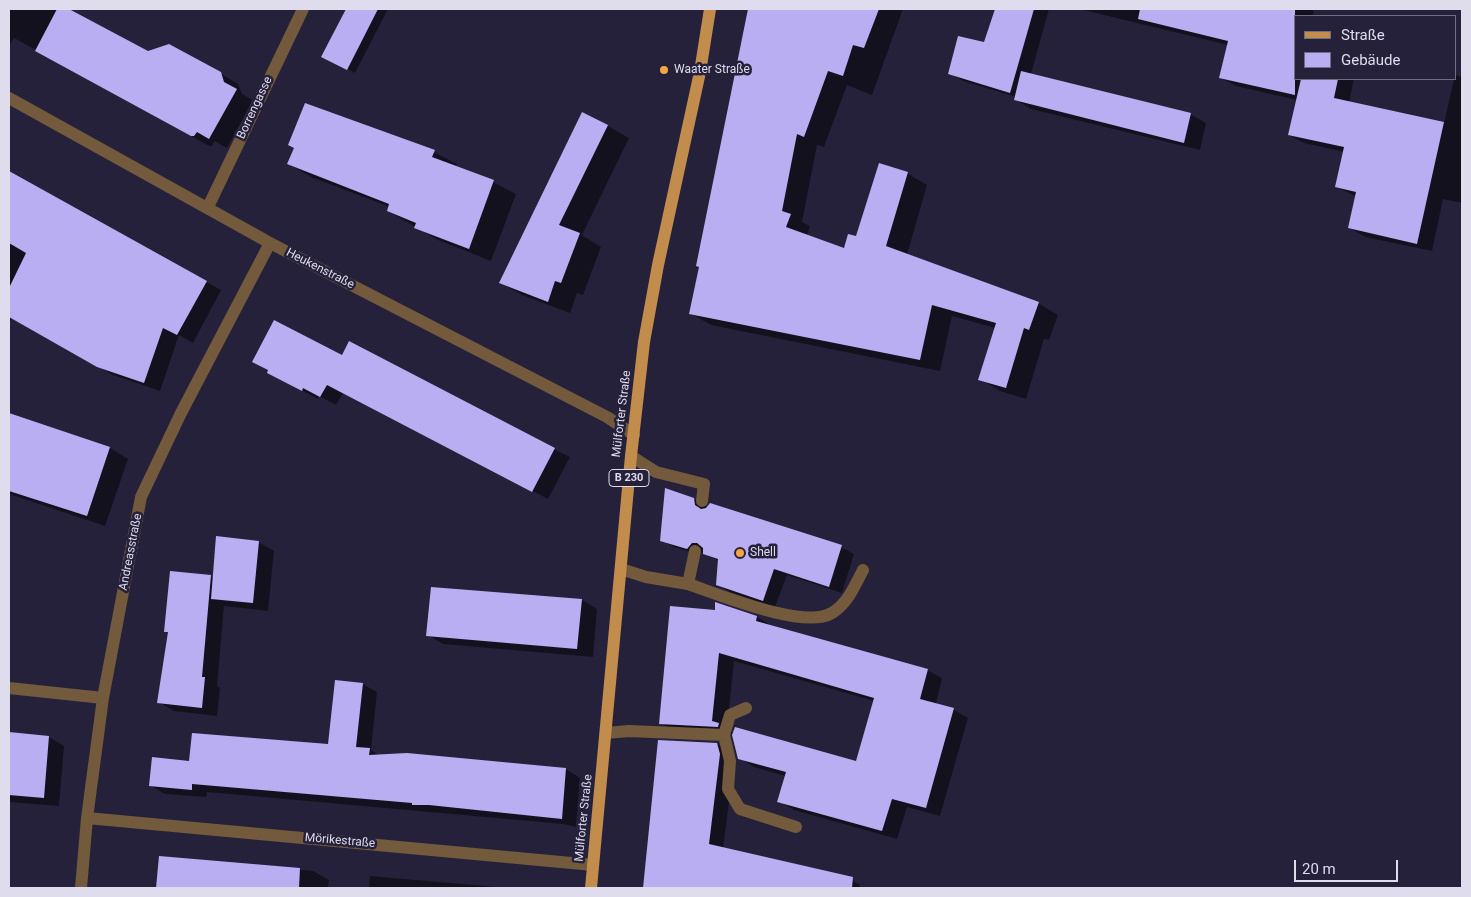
<!DOCTYPE html>
<meta charset="utf-8">
<style>
body{margin:0}
#map{position:relative;width:1471px;height:897px;overflow:hidden;background:#26213b;font-family:Roboto,sans-serif}
canvas{display:block}
.frame{position:absolute;inset:0;border:10px solid #dedced;pointer-events:none}
.legend{position:absolute;left:1294px;top:15px;width:162px;height:65px;box-sizing:border-box;background:#26213b;border:1px solid #706c82;margin:0;padding:6px 9px;list-style:none;font-size:15px;color:#dedced}
.legend li{display:flex;align-items:center;gap:10px;height:25px}
.legend b{width:25px;border:1px solid #706c82}
.scale{position:absolute;left:1294px;top:860px;width:104px;height:22px;box-sizing:border-box;border:2px solid #dedced;border-top:0;padding-left:6px;font-size:15px;line-height:18px;white-space:nowrap;color:#dedced;-webkit-text-stroke:4px #26213b;paint-order:stroke}
</style>
<div id="map">
<canvas width="1471" height="897"></canvas>
<div class="frame"></div>
<ul class="legend">
<li><b style="height:6px;background:#c28d4c"></b>Straße</li>
<li><b style="height:14px;background:#baaef3"></b>Gebäude</li>
</ul>
<div class="scale">20 m</div>
</div>
<script>
const c = document.querySelector('canvas').getContext('2d');
c.lineJoin = 'round';
function fillPath(path, color) { c.fillStyle = color; c.fill(path, 'evenodd'); }
function stroke(path, color, width, dash) { c.strokeStyle = color; c.lineWidth = width; c.lineCap = dash ? 'butt' : 'round'; c.setLineDash(dash || []); c.stroke(path); }
function label(font, color, halo, rows, align = 'center') {
  c.font = font + ' Roboto,sans-serif'; c.lineWidth = 5; c.setLineDash([]); c.textBaseline = 'middle'; c.strokeStyle = halo; c.fillStyle = color; for (const [text, x, y, turn = 0] of rows) {
    c.save(); c.translate(x, y); c.rotate((+turn || 0) * Math.PI / 180); c.textAlign = isNaN(turn) ? turn : align; if (halo) c.strokeText(text, 0, 0); c.fillText(text, 0, 0); c.restore();
  }
}
fillPath(new Path2D(`
 M 9,9 L 66,9 L 147,53 L 220,73 L 238,84 L 242,94 L 253,100 L 227,148 L 214,141 L 212,146 L 209,146 L 14,38 L 9,46 Z
 M 348,9 L 388,9 L 355,73 L 323,57 Z
 M 779,9 L 811,9 L 830,13 L 831,9 L 903,9 L 872,95 L 847,85 L 824,147 L 817,145 L 802,222 L 810,226 L 807,236 L 845,250 L 857,237 L 907,173 L 927,185 L 907,255 L 1038,303 L 1058,315 L 1049,340 L 1044,339 L 1026,399 L 1000,391 L 980,379 L 995,328 L 952,316 L 940,371 L 711,325 L 690,313 Z
 M 995,9 L 1049,9 L 1031,74 L 1190,114 L 1206,123 L 1200,150 L 1031,109 L 1016,100 L 1016,97 L 963,81 L 950,73 L 985,44 Z
 M 1079,9 L 1310,9 L 1314,11 L 1313,16 L 1295,16 L 1295,79 L 1354,79 L 1349,102 L 1444,123 L 1455,75 L 1462,77 L 1462,203 L 1443,199 L 1432,251 L 1365,237 L 1350,228 L 1357,197 L 1337,187 L 1344,152 L 1304,143 L 1289,135 L 1297,100 L 1236,86 L 1221,78 L 1228,45 Z
 M 608,126 L 629,138 L 582,235 L 601,247 L 583,295 L 577,293 L 570,313 L 522,295 L 501,283 Z
 M 434,152 L 457,164 L 456,167 L 493,182 L 516,194 L 491,261 L 438,240 L 388,211 L 390,207 L 311,177 L 289,164 Z
 M 9,173 L 221,290 L 193,343 L 179,335 L 160,391 L 113,375 L 12,318 L 9,324 Z
 M 342,357 L 554,449 L 570,457 L 548,499 L 343,393 L 336,405 L 319,396 L 318,399 L 284,381 Z
 M 9,414 L 110,448 L 128,459 L 105,526 L 9,494 Z
 M 694,499 L 706,506 L 706,509 L 841,547 L 854,554 L 842,593 L 787,575 L 775,607 L 730,592 L 718,585 L 719,561 L 702,552 L 700,555 L 674,547 L 661,540 Z
 M 258,542 L 274,551 L 268,611 L 224,606 L 217,686 L 220,688 L 217,716 L 174,711 L 159,702 L 169,633 L 166,631 L 210,576 L 214,578 Z
 M 582,600 L 597,609 L 593,657 L 443,644 L 428,635 Z
 M 671,607 L 757,617 L 772,626 L 927,670 L 942,678 L 936,704 L 953,709 L 968,718 L 940,816 L 907,807 L 897,839 L 794,810 L 779,801 L 786,776 L 754,767 L 739,758 L 734,734 L 676,732 L 661,723 ZM 734,661 L 874,701 L 857,762 L 734,733 L 727,729 Z
 M 362,684 L 377,692 L 371,750 L 380,756 L 566,769 L 580,778 L 576,827 L 563,824 L 207,792 L 206,797 L 165,794 L 151,786 L 190,762 L 329,746 Z
 M 9,733 L 49,737 L 64,746 L 59,806 L 9,802 Z
 M 659,742 L 717,744 L 731,752 L 734,763 L 723,849 L 846,877 L 860,885 L 859,888 L 645,888 Z
 M 160,857 L 313,871 L 329,880 L 328,888 L 157,888 Z
 M 370,876 L 508,888 L 369,888 Z`), '#0007');
fillPath(new Path2D(`
 M 57,9 L 69,9 L 148,51 L 169,44 L 221,72 L 224,82 L 237,89 L 209,139 L 197,132 L 194,136 L 191,136 L 35,51 Z
 M 346,9 L 378,9 L 347,70 L 321,57 Z
 M 748,9 L 879,9 L 864,48 L 853,45 L 843,76 L 828,71 L 804,137 L 797,134 L 782,211 L 791,214 L 786,227 L 844,248 L 848,234 L 856,236 L 879,163 L 908,172 L 886,246 L 1039,302 L 1029,330 L 1024,328 L 1006,388 L 978,380 L 996,323 L 932,305 L 920,360 L 689,314 L 699,267 L 696,266 Z
 M 995,9 L 1034,9 L 1010,93 L 948,74 L 958,36 L 984,42 Z
 M 1140,9 L 1295,9 L 1295,95 L 1219,78 L 1228,41 L 1138,19 Z
 M 1021,71 L 1191,113 L 1184,143 L 1014,100 Z
 M 1301,79 L 1338,79 L 1334,98 L 1444,122 L 1417,244 L 1348,228 L 1356,192 L 1335,187 L 1344,147 L 1288,135 Z
 M 305,103 L 435,150 L 432,157 L 494,180 L 469,249 L 414,228 L 416,223 L 387,211 L 389,204 L 287,164 L 294,148 L 288,145 Z
 M 582,112 L 608,125 L 559,225 L 580,233 L 561,283 L 555,281 L 548,302 L 499,283 Z
 M 9,171 L 207,281 L 177,335 L 163,328 L 144,383 L 97,367 L 9,317 L 9,288 L 26,253 L 9,243 Z
 M 274,320 L 342,355 L 349,341 L 555,448 L 532,492 L 327,385 L 320,397 L 303,388 L 302,391 L 267,373 L 268,370 L 252,362 Z
 M 9,413 L 110,447 L 87,516 L 9,491 Z
 M 665,488 L 694,498 L 695,505 L 701,509 L 706,508 L 710,503 L 842,545 L 829,587 L 774,569 L 763,601 L 716,585 L 718,559 L 703,554 L 703,548 L 697,543 L 692,543 L 687,549 L 660,541 Z
 M 216,536 L 259,541 L 253,603 L 211,599 Z
 M 170,571 L 211,575 L 202,677 L 205,677 L 202,708 L 157,703 L 168,632 L 164,632 Z
 M 431,587 L 582,599 L 577,649 L 426,636 Z
 M 715,602 L 757,616 L 756,621 L 928,669 L 920,699 L 954,708 L 926,808 L 892,799 L 882,831 L 777,802 L 786,772 L 738,759 L 732,735 L 735,727 L 856,761 L 874,698 L 719,653 L 712,721 L 719,723 L 718,727 L 659,724 L 670,606 L 715,610 Z
 M 335,680 L 363,683 L 356,747 L 370,748 L 369,755 L 407,753 L 566,768 L 562,819 L 429,805 L 412,805 L 412,803 L 192,784 L 192,790 L 149,786 L 152,757 L 189,761 L 192,733 L 328,744 Z
 M 9,732 L 49,736 L 44,798 L 9,795 Z
 M 658,740 L 717,743 L 720,754 L 709,844 L 853,877 L 852,888 L 643,888 Z
 M 159,856 L 300,868 L 299,888 L 156,888 Z`), '#baaef3');
stroke(new Path2D(`
 M 631,456 L 656,472 L 704,484 L 702,501
 M 621,569 L 646,577 L 688,584 L 695,551
 M 688,584 C 718,594 804,630 832,613 C 848,603 854,587 863,570
 M 606,733 L 629,731 L 724,735 L 730,761 L 728,789 L 740,809 L 796,827
 M 724,735 L 730,715 L 746,708`), '#745a3c', 12);
stroke(new Path2D(`
 M 9,98 L 270,243 L 607,417 L 634,435
 M 208,207 L 303,9
 M 9,688 L 103,698
 M 87,818 L 593,865
 M 81,888 L 87,818 L 103,698 L 141,497 L 181,413 L 270,243`), '#745a3c', 12);
stroke(new Path2D(`
 M 591,888 L 631,456 L 644,342 L 658,265 L 700,72 L 710,9`), '#c28d4c', 12);
for (const [x, y, r, color] of [
 [664,70,5,"#f2a541"],
 [740,553,5,"#f2a541"]
]) { const dot = new Path2D(); dot.arc(x, y, r, 0, 2 * Math.PI); c.fillStyle = color; c.fill(dot); stroke(dot, '#26213b', 2); }
for (const [x, y, w] of [
 [629,478,40]
]) { const box = new Path2D(); box.roundRect(x - w / 2, y - 8.5, w, 17, 4); c.fillStyle = '#26213b'; c.fill(box); stroke(box, '#dedced', 1); }
label('bold 11px', '#dedced', null, [
 ["B 230",629,478]
]);
label('12px', '#dedced', '#26213b', [
 ["Waater Straße",674,70],
 ["Shell",750,553]
], 'left');
label('12px', '#dedced', '#26213b', [
 ["Borrengasse",255,108,-65],
 ["Heukenstraße",320,269,27],
 ["Mülforter Straße",622,414,-83],
 ["Andreasstraße",131,552,-79],
 ["Mülforter Straße",584,818,-84],
 ["Mörikestraße",340,841,5]
]);
</script>
